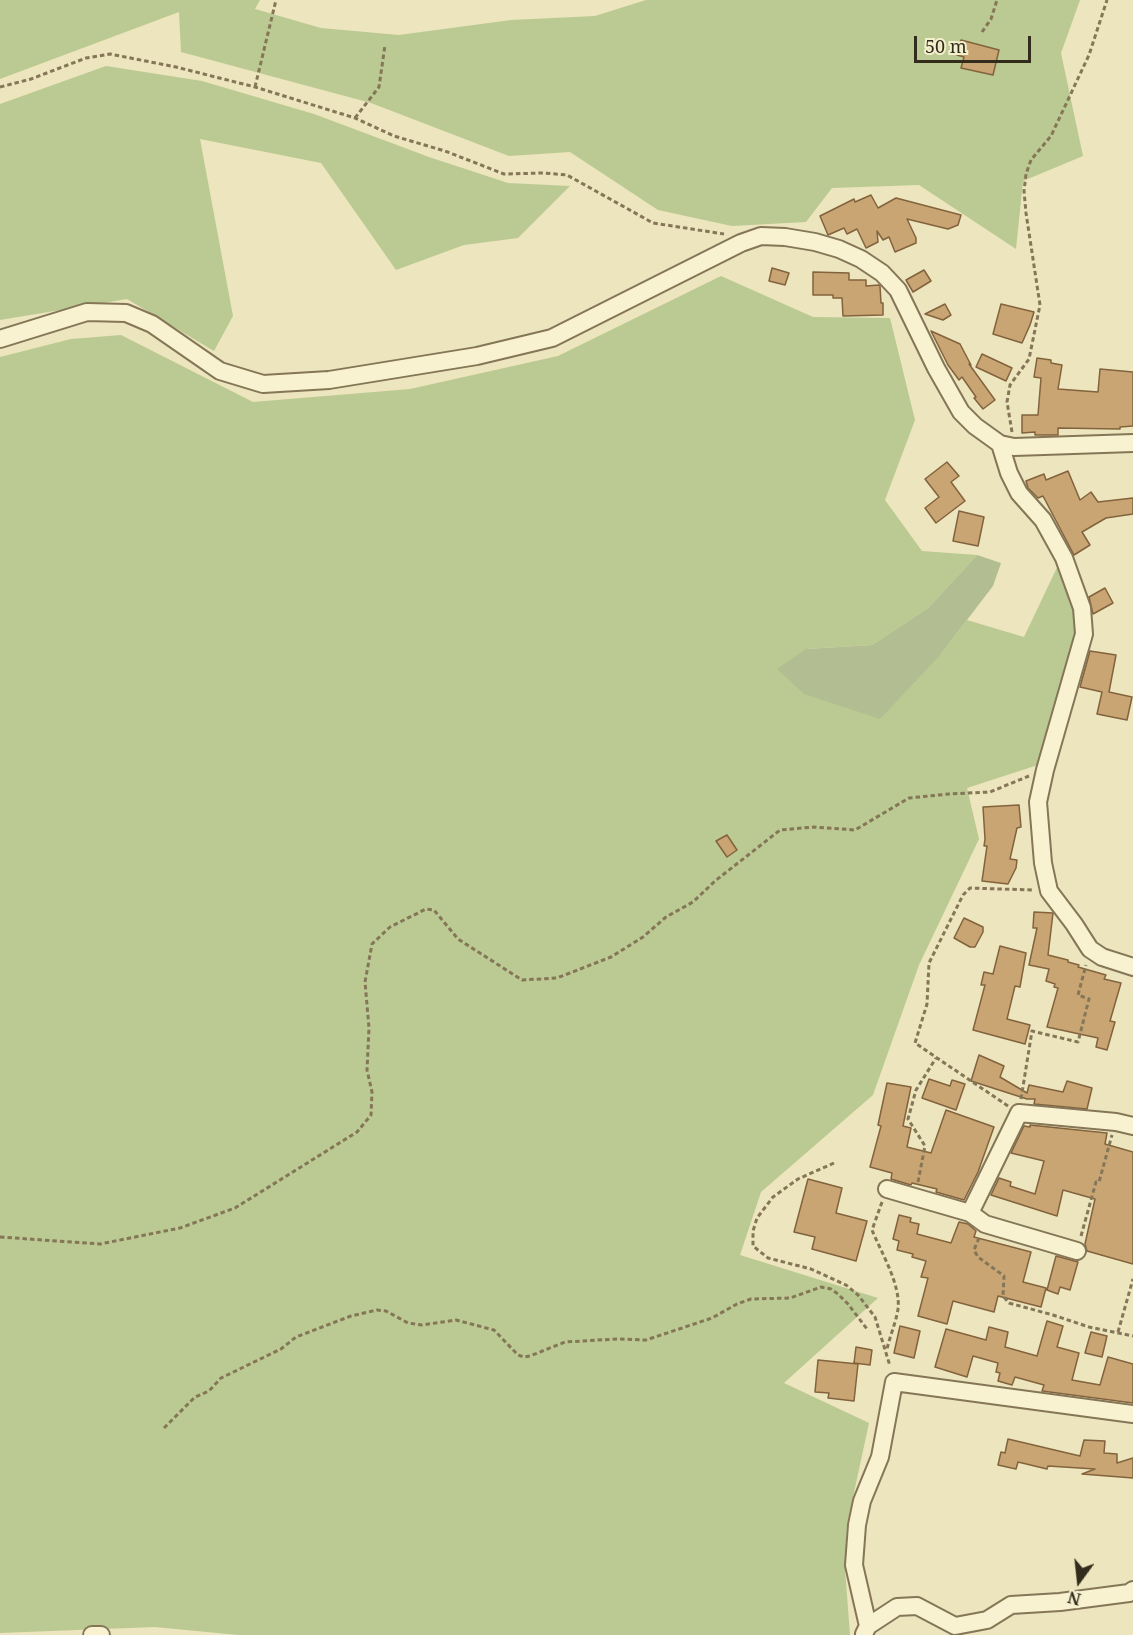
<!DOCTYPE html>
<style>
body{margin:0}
#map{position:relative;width:1133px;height:1635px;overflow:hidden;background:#ece5bd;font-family:"Noto Serif",serif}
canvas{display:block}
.north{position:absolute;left:1049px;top:1551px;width:60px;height:60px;-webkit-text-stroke:4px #f4efcd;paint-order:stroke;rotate:195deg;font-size:16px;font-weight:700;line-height:24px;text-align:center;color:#332b1b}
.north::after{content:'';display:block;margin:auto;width:21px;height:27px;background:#332b1b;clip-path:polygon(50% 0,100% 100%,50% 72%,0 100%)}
.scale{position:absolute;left:914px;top:36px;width:117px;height:27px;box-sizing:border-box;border:3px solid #332b1b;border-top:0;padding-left:8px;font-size:18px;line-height:21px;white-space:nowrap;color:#332b1b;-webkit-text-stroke:4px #f4efcd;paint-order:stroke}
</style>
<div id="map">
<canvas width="1133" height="1635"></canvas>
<div class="north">N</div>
<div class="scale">50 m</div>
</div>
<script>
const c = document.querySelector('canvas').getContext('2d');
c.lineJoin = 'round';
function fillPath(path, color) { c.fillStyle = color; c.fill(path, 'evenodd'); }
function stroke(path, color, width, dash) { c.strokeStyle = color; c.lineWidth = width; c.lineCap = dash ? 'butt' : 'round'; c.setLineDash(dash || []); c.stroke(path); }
fillPath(new Path2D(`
 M 0,0 L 260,0 L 255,9 L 321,28 L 399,35 L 511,20 L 595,16 L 646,0 L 1080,0 L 1061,53 L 1083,156 L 1023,181 L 1016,249 L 919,185 L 832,188 L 806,222 L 732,226 L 658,210 L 570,152 L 509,156 L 371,103 L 181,52 L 179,12 L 0,79 Z
 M 106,66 L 202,81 L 314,114 L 429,157 L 508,183 L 570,186 L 518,238 L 464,245 L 396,270 L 321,163 L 200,139 L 233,316 L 214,351 L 127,299 L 0,320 L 0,104 Z
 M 721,276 L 813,317 L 890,318 L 915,420 L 885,500 L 922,551 L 977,555 L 928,608 L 872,645 L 806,649 L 941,654 L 967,620 L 1024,637 L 1061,559 L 1076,608 L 1077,638 L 1041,764 L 967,788 L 979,839 L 919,965 L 873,1095 L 761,1192 L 740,1255 L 878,1298 L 784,1383 L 869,1423 L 847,1525 L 845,1569 L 850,1635 L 238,1635 L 155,1627 L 0,1633 L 0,357 L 71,339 L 121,335 L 253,402 L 410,389 L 558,356 Z`), '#bbca92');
fillPath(new Path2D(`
 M 977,555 L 1001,563 L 993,586 L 941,654 L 880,719 L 804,694 L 777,669 L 806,649 L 872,645 L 928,608 Z`), '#b2be92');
const building = new Path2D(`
 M 961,40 L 999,50 L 993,75 L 961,68 L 964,57 L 957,55 Z
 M 871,195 L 878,208 L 896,198 L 961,215 L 958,225 L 948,229 L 907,219 L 916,238 L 916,243 L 895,252 L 889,237 L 883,240 L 877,231 L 878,242 L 866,248 L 857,229 L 847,234 L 844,228 L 828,235 L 820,216 L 854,199 L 855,202 Z
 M 772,268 L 789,273 L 785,285 L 769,281 Z
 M 924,270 L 931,281 L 913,292 L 906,280 Z
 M 813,272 L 849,273 L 849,280 L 866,280 L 866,286 L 879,285 L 880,286 L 881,303 L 883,303 L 883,315 L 843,316 L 842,298 L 833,298 L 833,295 L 813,295 Z
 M 945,304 L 951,315 L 943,320 L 925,314 Z
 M 1001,304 L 1034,312 L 1030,325 L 1022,343 L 993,334 Z
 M 931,331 L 960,344 L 971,365 L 969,364 L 995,400 L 983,409 L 974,398 L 976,397 L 962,377 L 959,380 L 948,365 Z
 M 982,354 L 1012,368 L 1006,381 L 976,367 Z
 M 1037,358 L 1051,360 L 1051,363 L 1062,365 L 1058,389 L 1098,392 L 1100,369 L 1133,372 L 1133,426 L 1120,427 L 1120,429 L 1058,428 L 1058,435 L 1035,435 L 1035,432 L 1022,433 L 1022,415 L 1038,415 L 1041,378 L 1034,377 Z
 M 947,462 L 959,476 L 951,482 L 965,501 L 936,523 L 925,508 L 939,497 L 925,479 Z
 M 1068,471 L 1080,500 L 1091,492 L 1098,502 L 1133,498 L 1133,514 L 1106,518 L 1082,532 L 1090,545 L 1074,555 L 1043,496 L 1038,498 L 1028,488 L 1026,481 L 1044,474 L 1046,480 Z
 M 959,511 L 984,517 L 978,546 L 953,541 Z
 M 1105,588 L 1113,603 L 1093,614 L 1089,597 Z
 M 1090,651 L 1116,655 L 1109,692 L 1132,697 L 1127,720 L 1097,714 L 1102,692 L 1080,687 Z
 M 1019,805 L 1021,827 L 1017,828 L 1010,859 L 1017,860 L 1016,868 L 1008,884 L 982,881 L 987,846 L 984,846 L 985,839 L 983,807 Z
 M 727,835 L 737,850 L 727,857 L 716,841 Z
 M 1034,912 L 1053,913 L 1048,955 L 1068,960 L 1068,962 L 1079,965 L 1078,967 L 1106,975 L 1104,979 L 1121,983 L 1110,1021 L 1115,1022 L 1107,1050 L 1096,1047 L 1098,1038 L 1047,1027 L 1058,988 L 1054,987 L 1055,984 L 1046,981 L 1049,969 L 1029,965 L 1037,928 L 1033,928 Z
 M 964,918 L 983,927 L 983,932 L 975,947 L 970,947 L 954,938 Z
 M 1000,946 L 1026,953 L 1020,987 L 1015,986 L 1007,1019 L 1030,1025 L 1025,1044 L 973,1030 L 985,985 L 981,985 L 984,972 L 993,974 Z
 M 979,1055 L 1004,1066 L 1000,1077 L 1027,1093 L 1029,1085 L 1063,1092 L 1067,1081 L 1092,1088 L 1087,1109 L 1034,1104 L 1035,1099 L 1027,1099 L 971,1081 Z
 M 929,1079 L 950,1086 L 952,1080 L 965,1084 L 956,1110 L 922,1098 Z
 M 887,1083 L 911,1087 L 903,1126 L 911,1128 L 907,1147 L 931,1153 L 946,1110 L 994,1127 L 978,1172 L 964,1200 L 936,1192 L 937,1189 L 912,1183 L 911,1185 L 891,1179 L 892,1173 L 870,1167 L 881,1126 L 878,1125 Z
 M 1030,1125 L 1107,1133 L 1105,1144 L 1133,1152 L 1133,1264 L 1087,1251 L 1085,1244 L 1095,1199 L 1063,1190 L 1057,1216 L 991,1195 L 999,1178 L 1011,1182 L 1010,1186 L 1035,1194 L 1044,1161 L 1011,1153 L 1024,1126 L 1030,1127 Z
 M 808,1179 L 842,1188 L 836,1213 L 867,1221 L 856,1261 L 812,1249 L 815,1237 L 794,1232 Z
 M 899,1215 L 911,1218 L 910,1222 L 919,1224 L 917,1234 L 951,1243 L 959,1222 L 968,1224 L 976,1231 L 974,1237 L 1031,1252 L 1023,1282 L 1046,1288 L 1041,1307 L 998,1296 L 994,1312 L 953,1301 L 947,1324 L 918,1316 L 928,1278 L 921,1277 L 926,1261 L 912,1257 L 913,1254 L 897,1250 L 899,1241 L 893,1239 Z
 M 1056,1256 L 1078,1262 L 1070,1290 L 1060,1287 L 1058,1294 L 1047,1290 Z
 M 1047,1321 L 1063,1326 L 1057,1347 L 1079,1353 L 1072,1380 L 1100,1385 L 1108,1357 L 1133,1364 L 1133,1403 L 1042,1391 L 1044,1385 L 1015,1377 L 1012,1385 L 998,1381 L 1000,1373 L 996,1372 L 998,1363 L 973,1356 L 967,1377 L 935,1367 L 946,1329 L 986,1340 L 989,1327 L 1008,1332 L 1005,1347 L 1037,1356 Z
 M 900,1326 L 920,1331 L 914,1358 L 894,1353 Z
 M 1091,1332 L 1107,1336 L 1102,1357 L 1085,1353 Z
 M 856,1347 L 872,1350 L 870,1365 L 854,1363 Z
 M 818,1360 L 858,1364 L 854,1401 L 828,1398 L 829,1393 L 815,1392 Z
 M 1008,1439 L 1080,1456 L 1084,1440 L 1105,1441 L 1104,1453 L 1117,1454 L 1117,1463 L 1133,1458 L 1133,1478 L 1082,1474 L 1095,1469 L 1048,1466 L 1047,1469 L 1018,1462 L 1016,1469 L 998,1465 L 1001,1452 L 1005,1453 Z`);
fillPath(building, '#caa574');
stroke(building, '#82633d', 1.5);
const minor = new Path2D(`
 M 0,339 L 87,312 L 126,313 L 152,324 L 220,371 L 263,384 L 329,380 L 477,356 L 552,338 L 741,243 L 761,236 L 785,237 L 815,242 L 839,249 L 861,259 L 882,273 L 898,290 L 936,368 L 961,412 L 975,426 L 1000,444 L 1014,447 L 1133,443
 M 1000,444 L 1009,473 L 1019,493 L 1043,520 L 1064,558 L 1082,608 L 1084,634 L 1045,770 L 1038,802 L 1043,863 L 1049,891 L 1074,924 L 1090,949 L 1102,957 L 1133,967
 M 887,1189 L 970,1213 L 1019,1113 L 1116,1122 L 1133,1126
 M 970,1213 L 985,1224 L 1077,1251
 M 868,1626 L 854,1565 L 857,1525 L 862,1501 L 880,1457 L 894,1382 L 1133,1414
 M 864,1634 L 868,1626 L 897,1607 L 917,1606 L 955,1626 L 987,1620 L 1011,1605 L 1060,1602 L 1129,1593 L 1133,1590
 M 92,1635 L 101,1635`);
stroke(minor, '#847657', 20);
stroke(new Path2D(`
 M 982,32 L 991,19 L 997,0
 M 0,87 L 31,79 L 86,58 L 110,54 L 176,67 L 255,87 L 355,118 L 394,136 L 445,151 L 504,174 L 543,173 L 567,175 L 653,223 L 724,234
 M 255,87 L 276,0
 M 355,118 L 379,87 L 385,45
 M 1012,432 L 1007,402 L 1010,385 L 1029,359 L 1040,305 L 1026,213 L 1024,191 L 1026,174 L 1031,160 L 1051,136 L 1089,55 L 1107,0
 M 1021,1099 L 1032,1031 L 1078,1042 L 1089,999 L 1078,995 L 1086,965
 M 1008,1106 L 915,1043 L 927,1004 L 929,963 L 963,895 L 970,888 L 1032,890
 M 834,1163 L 798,1179 L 773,1197 L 757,1218 L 753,1231 L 753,1246 L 768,1258 L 811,1269 L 846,1285 L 858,1295 L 875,1317 L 890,1366
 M 918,1182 L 925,1146 L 908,1119 L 916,1090 L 936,1058
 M 882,1202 L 872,1230 C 881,1252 901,1285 898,1309 C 896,1322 890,1336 887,1349
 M 1081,1236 L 1096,1182 L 1099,1182 L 1112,1135
 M 0,1237 L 100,1244 L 180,1228 L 235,1208 L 357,1132 L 371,1115 L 372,1092 L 367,1070 L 369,1028 L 365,982 L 372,944 L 390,927 L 426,909 L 434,910 L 458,939 L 522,980 L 557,978 L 611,957 L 643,937 L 666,917 L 693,902 L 715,881 L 780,830 L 814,827 L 855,830 L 909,798 L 949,794 L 990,792 L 1029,776
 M 979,1238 L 974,1250 L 978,1257 L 1004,1276 L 1003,1296 L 1009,1303 L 1053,1315 L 1089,1327 L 1133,1336
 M 1118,1332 L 1133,1279
 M 164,1428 L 195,1397 L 209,1391 L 221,1378 L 281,1349 L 296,1337 L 351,1316 L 377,1310 L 386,1311 L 408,1323 L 422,1325 L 456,1320 L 494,1330 L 518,1355 L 524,1357 L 530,1356 L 565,1342 L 617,1339 L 646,1340 L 712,1318 L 737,1304 L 751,1299 L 790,1298 L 821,1287 L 831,1289 L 838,1294 L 848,1304 L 867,1329`), '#847657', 3, [4.5, 3]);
stroke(minor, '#f8f2d0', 16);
</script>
